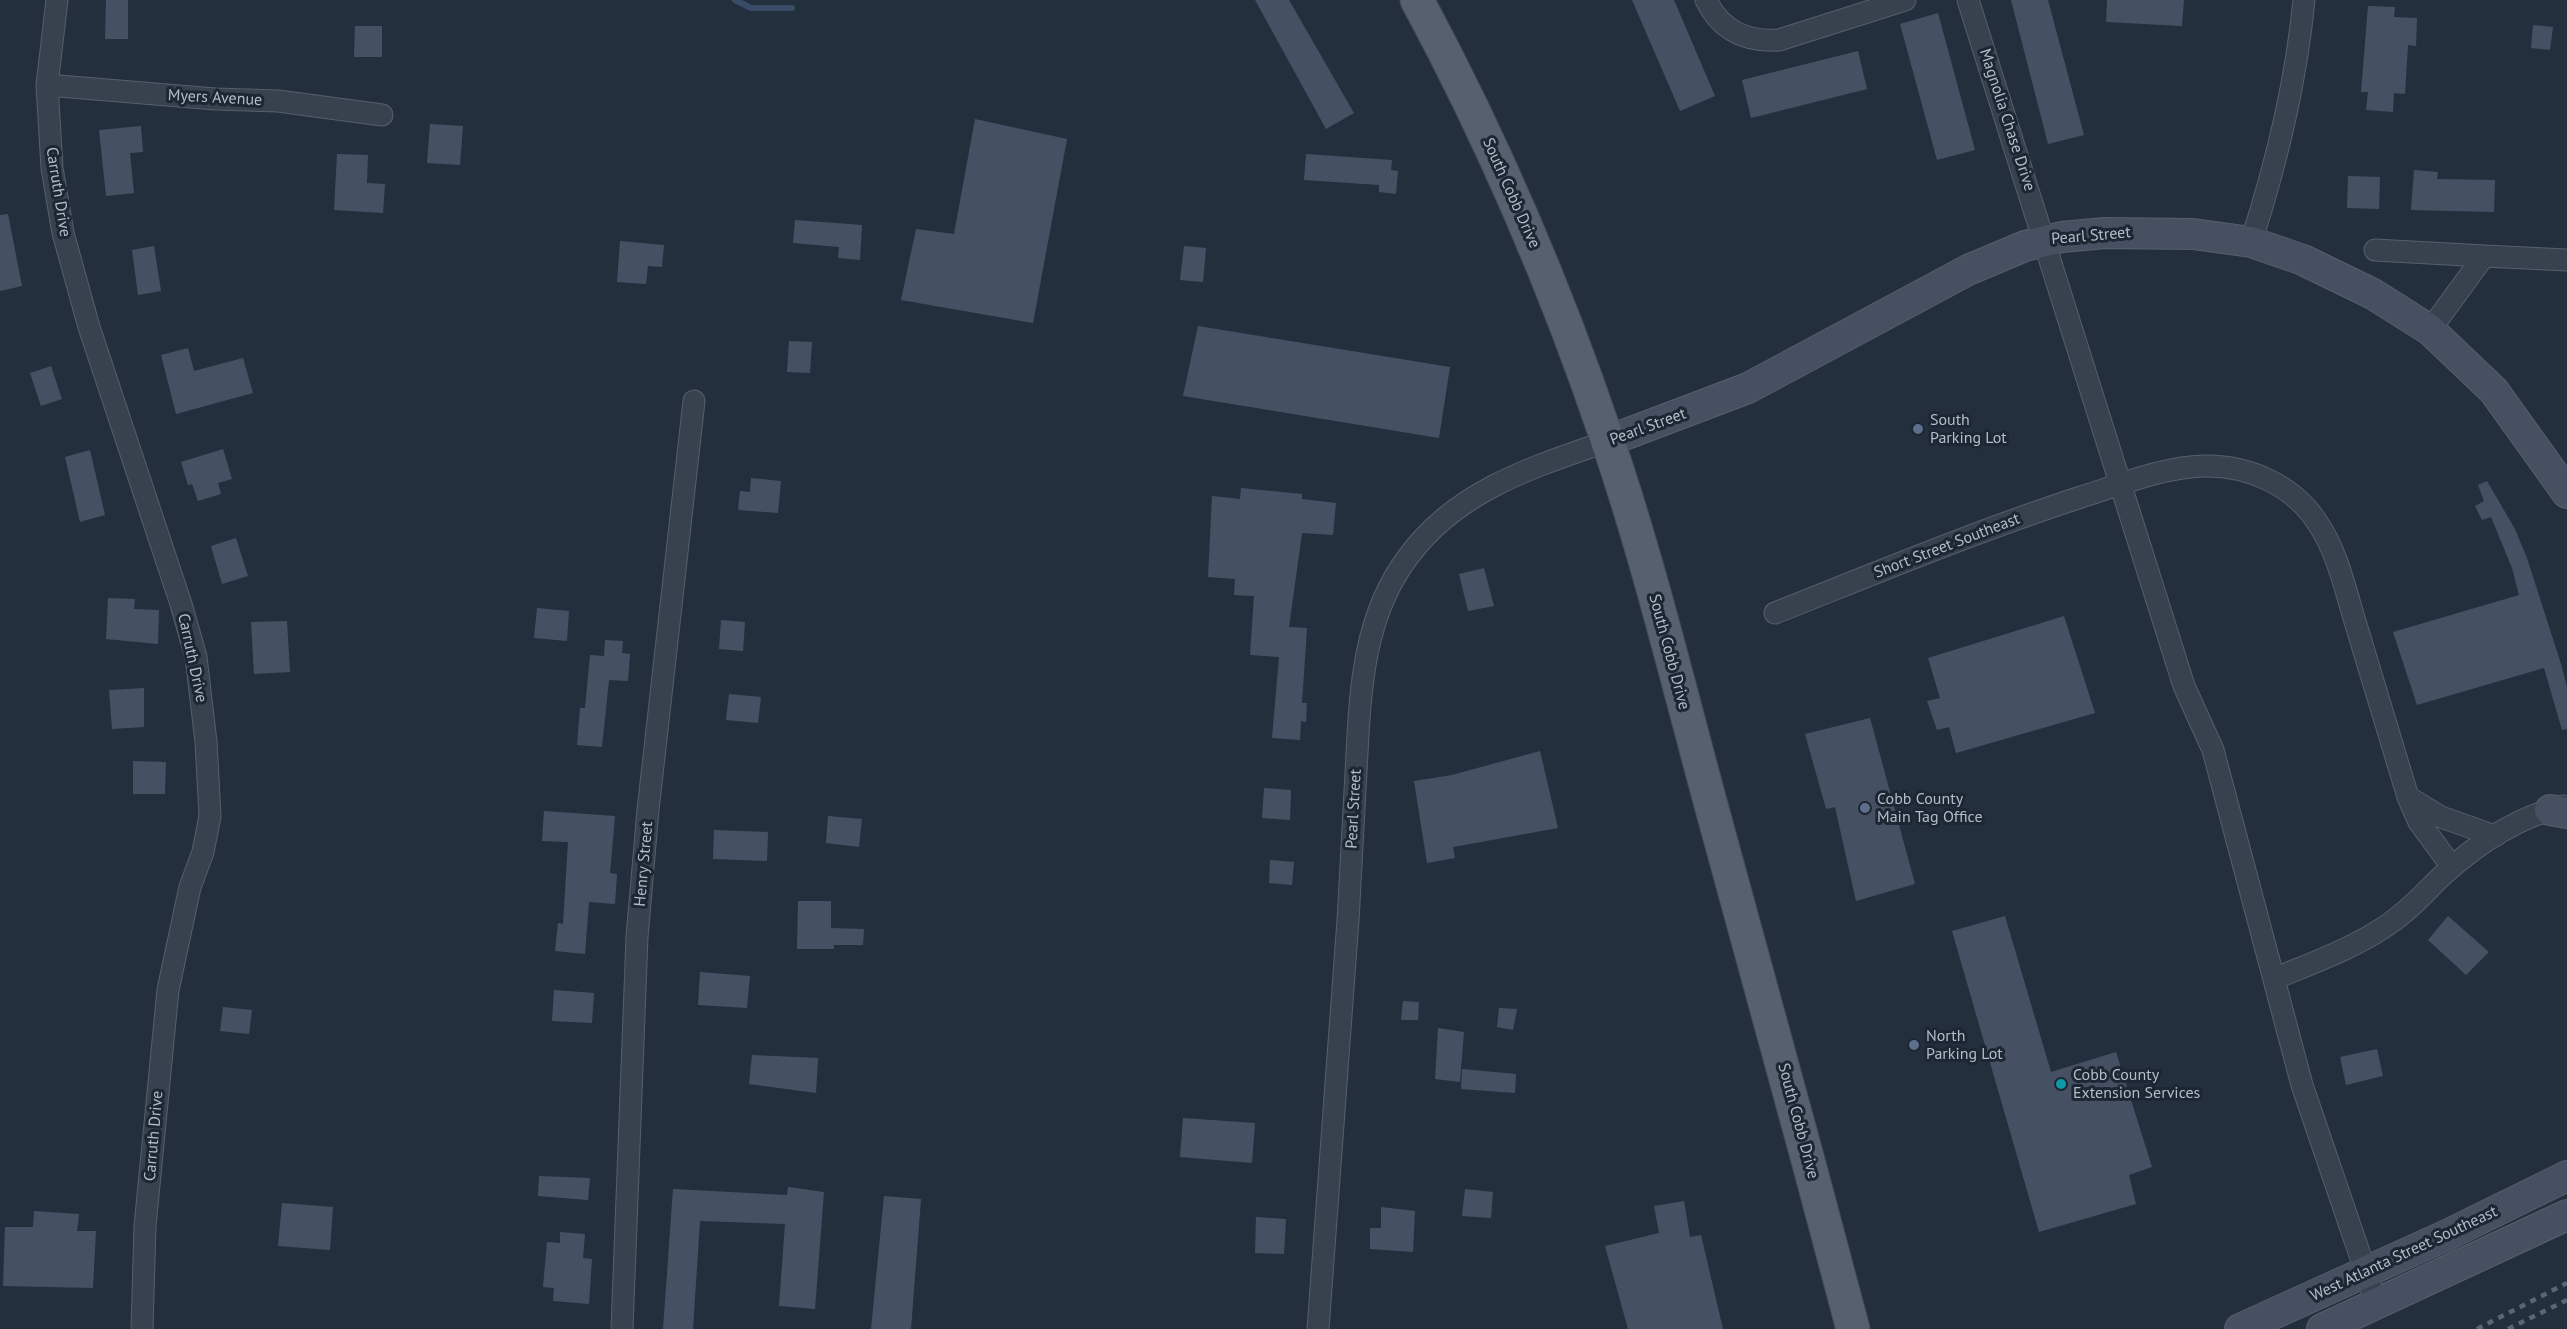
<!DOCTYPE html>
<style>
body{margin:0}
canvas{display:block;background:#242f3e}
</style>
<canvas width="2567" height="1329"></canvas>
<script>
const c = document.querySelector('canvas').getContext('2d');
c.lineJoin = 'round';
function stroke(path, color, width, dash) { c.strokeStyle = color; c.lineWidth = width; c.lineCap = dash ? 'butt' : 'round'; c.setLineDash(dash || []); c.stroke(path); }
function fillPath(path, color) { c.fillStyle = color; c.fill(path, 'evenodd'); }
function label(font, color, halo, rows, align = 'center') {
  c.font = font + ' "PT Sans",sans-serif'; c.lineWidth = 6; c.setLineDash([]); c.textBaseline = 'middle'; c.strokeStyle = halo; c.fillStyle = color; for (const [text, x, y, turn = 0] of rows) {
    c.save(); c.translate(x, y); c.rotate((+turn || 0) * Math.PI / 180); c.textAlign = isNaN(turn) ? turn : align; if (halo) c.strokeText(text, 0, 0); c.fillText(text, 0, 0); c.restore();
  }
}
stroke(new Path2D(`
 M 735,0 L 751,8 L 792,8`), '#394c67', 6);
fillPath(new Path2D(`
 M 106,0 L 128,0 L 128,39 L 105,39 Z
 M 1255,0 L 1289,0 L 1354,113 L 1326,129 Z
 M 1632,0 L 1674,0 L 1715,96 L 1680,111 Z
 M 2011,0 L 2048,0 L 2084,135 L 2048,144 Z
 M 2107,0 L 2184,0 L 2182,26 L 2106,22 Z
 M 2368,6 L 2395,7 L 2394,17 L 2417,18 L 2416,46 L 2408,45 L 2405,94 L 2394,93 L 2393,112 L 2366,110 L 2368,92 L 2361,92 Z
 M 1938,13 L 1975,150 L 1937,160 L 1900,24 Z
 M 2533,25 L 2553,27 L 2550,50 L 2531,48 Z
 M 355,26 L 382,26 L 382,57 L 354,57 Z
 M 1858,51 L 1867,89 L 1751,118 L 1742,80 Z
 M 975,119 L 1067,139 L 1033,323 L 901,300 L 916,229 L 954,234 Z
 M 430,124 L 463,126 L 460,165 L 427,163 Z
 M 141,126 L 143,152 L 130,153 L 134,193 L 106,196 L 99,130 Z
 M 337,154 L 368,155 L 367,183 L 385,184 L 383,213 L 334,210 Z
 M 1306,154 L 1392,160 L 1391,170 L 1398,171 L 1396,194 L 1379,192 L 1379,185 L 1304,180 Z
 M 2414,170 L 2438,172 L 2437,179 L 2495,180 L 2494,212 L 2411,210 Z
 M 2348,176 L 2380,177 L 2379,209 L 2347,208 Z
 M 8,214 L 22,286 L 0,291 L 0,215 Z
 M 795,220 L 862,225 L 860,260 L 838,258 L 839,247 L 793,243 Z
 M 620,241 L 664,245 L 662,267 L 648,266 L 646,284 L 617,282 Z
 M 154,246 L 161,291 L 138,295 L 132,250 Z
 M 1184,246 L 1206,248 L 1203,282 L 1180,280 Z
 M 1198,326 L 1450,367 L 1439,438 L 1183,396 Z
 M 789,341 L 812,342 L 810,373 L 787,372 Z
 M 188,348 L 194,371 L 243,358 L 253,393 L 176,414 L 161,355 Z
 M 51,366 L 62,399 L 41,406 L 30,373 Z
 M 223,449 L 232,479 L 218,483 L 221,494 L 198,501 L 192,484 L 188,485 L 181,462 Z
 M 90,450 L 105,515 L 80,522 L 65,457 Z
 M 751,478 L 781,481 L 778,513 L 738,510 L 740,491 L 750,492 Z
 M 2487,481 L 2515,529 L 2527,558 L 2561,664 L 2567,687 L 2567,729 L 2562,730 L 2544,668 L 2417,705 L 2393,632 L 2519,595 L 2512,568 L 2491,517 L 2482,520 L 2475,506 L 2484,501 L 2478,485 Z
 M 1241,488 L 1302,494 L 1302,499 L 1336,503 L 1333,535 L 1302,533 L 1289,627 L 1307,628 L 1302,703 L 1307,703 L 1306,722 L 1301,721 L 1300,740 L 1272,738 L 1279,657 L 1250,655 L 1254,596 L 1234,595 L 1235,579 L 1208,577 L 1212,496 L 1240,499 Z
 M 236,538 L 248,576 L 222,584 L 211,546 Z
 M 1484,568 L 1494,606 L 1468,611 L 1459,574 Z
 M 108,598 L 135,599 L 134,609 L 159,610 L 158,644 L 106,639 Z
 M 537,608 L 569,611 L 567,641 L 534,638 Z
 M 2064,616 L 2095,713 L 1956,753 L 1949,727 L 1937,730 L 1927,701 L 1940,698 L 1928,658 Z
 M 721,620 L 745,622 L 743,651 L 719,649 Z
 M 287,621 L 290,672 L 254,674 L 251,622 Z
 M 605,640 L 623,641 L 622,653 L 630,654 L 628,681 L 609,680 L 602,747 L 577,745 L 580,708 L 585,708 L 590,655 L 604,656 Z
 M 144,688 L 144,727 L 112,729 L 109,690 Z
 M 729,694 L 761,697 L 758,723 L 726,720 Z
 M 1870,718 L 1915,884 L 1856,901 L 1835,807 L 1826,809 L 1805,734 Z
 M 1540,751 L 1558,828 L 1453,847 L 1455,858 L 1427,863 L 1414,781 L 1452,775 Z
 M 133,761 L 166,762 L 165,794 L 133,794 Z
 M 1264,788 L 1291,790 L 1290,820 L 1262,818 Z
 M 544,811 L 615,816 L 610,873 L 617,874 L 615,904 L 589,902 L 585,954 L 555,951 L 558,923 L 563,924 L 568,842 L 542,841 Z
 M 828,816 L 862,819 L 859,847 L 826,843 Z
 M 714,830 L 768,832 L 767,861 L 713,859 Z
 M 1270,860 L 1294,862 L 1292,885 L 1269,883 Z
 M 798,901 L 831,901 L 831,928 L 864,929 L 863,945 L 834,945 L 834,949 L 797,949 Z
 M 2005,916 L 2051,1072 L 2116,1052 L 2152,1167 L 2129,1175 L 2136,1204 L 2039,1232 L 1952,931 Z
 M 2448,916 L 2489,952 L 2466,975 L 2428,940 Z
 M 700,972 L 750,976 L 747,1008 L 698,1005 Z
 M 554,990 L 594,993 L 592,1023 L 552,1021 Z
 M 1403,1001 L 1419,1002 L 1418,1020 L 1401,1020 Z
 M 223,1007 L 252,1010 L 249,1034 L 220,1031 Z
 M 1499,1008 L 1517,1009 L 1513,1030 L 1497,1027 Z
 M 1438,1028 L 1464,1032 L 1460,1082 L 1435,1079 Z
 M 2377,1049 L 2383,1076 L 2346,1085 L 2340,1057 Z
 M 752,1055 L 818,1058 L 816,1093 L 749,1084 Z
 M 1462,1069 L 1516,1074 L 1515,1093 L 1461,1089 Z
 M 1183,1118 L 1255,1123 L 1252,1163 L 1180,1157 Z
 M 539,1176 L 590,1178 L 588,1200 L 538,1196 Z
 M 788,1187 L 824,1192 L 815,1309 L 779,1306 L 785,1224 L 700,1221 L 693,1329 L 663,1329 L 673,1189 L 787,1195 Z
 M 1465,1189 L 1493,1192 L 1491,1218 L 1462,1216 Z
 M 884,1196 L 921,1199 L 911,1329 L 871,1329 Z
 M 1684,1201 L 1690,1237 L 1701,1235 L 1723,1329 L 1628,1329 L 1605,1246 L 1659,1233 L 1654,1206 Z
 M 282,1203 L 333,1207 L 330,1250 L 278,1246 Z
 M 1381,1207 L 1415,1211 L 1413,1252 L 1370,1249 L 1370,1228 L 1381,1228 Z
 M 34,1211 L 79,1214 L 77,1231 L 96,1231 L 93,1288 L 3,1286 L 5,1227 L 33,1227 Z
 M 1256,1217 L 1286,1219 L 1284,1254 L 1255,1253 Z
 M 560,1232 L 585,1234 L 583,1258 L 592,1259 L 589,1304 L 553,1301 L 554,1288 L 543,1287 L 547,1242 L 560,1243 Z`), '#455162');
const street = new Path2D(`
 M 57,0 L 47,85 L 52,168 L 63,233 L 89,327 L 181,604 L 196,657 L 206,742 L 210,816 L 203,852 L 190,887 L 168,990 L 145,1226 L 142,1329
 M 1706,0 C 1721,31 1746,42 1779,40 L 1905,0
 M 1968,0 L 2184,686 L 2213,750 L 2302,1085 L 2377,1305
 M 47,85 L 215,99 L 278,101 L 382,115
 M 2251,242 C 2277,162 2296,83 2304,0
 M 2375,250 L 2484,256
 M 2430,330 L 2484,256 L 2567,260
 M 1775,613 C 1876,573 1977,531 2081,497 C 2119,485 2163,467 2204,466 C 2248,465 2293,485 2317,522 C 2338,552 2346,593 2357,628 C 2374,684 2391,741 2408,797 L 2419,822 L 2452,867
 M 2408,797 L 2441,817 L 2495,836
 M 2274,979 C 2312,963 2352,949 2386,926 C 2409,911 2425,892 2444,874 C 2478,843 2519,817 2563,806
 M 622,1329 L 637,937 L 648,810 L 694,401
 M 1318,1329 C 1328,1193 1338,1057 1348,920 C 1351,871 1353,822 1356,772 C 1360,698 1361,619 1408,557 C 1457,490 1533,467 1608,441`);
const secondary = new Path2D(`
 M 1608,441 L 1748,388 L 1968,270 L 2025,246 L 2062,237 L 2105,233 L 2193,234 L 2251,242 L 2303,260 L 2373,294 L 2430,330 L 2494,391 L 2567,493
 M 2550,810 L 2567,813
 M 2240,1329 L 2447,1235 L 2567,1176
 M 2322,1329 L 2567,1215`);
const primary = new Path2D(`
 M 1417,0 C 1493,141 1556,288 1607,439 C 1648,559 1678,683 1711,805 C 1759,980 1807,1154 1853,1329`);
stroke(street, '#565f6c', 23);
stroke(secondary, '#565f6c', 32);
stroke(primary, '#414a57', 35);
stroke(street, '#38414e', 21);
stroke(secondary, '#465061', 30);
stroke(primary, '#56606e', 33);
stroke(new Path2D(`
 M 2477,1329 L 2567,1283
 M 2508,1329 L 2567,1300`), '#5a6575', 4.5, [6, 6]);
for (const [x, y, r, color] of [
 [1918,429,6,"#5c6f8a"],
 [1865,808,6,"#5c6f8a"],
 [1914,1045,6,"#5c6f8a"],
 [2061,1084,6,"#0f9aa8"]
]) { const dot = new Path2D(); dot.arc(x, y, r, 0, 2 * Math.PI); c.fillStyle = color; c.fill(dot); stroke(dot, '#1d2633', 2); }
label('16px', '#b4bcc9', '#1d2633', [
 ["Myers Avenue",215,98,3],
 ["Magnolia Chase Drive",2007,120,72],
 ["Carruth Drive",58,192,81],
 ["South Cobb Drive",1511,193,66],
 ["Pearl Street",2091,236,-5],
 ["Pearl Street",1648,427,-20],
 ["Short Street Southeast",1947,546,-21],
 ["South Cobb Drive",1669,652,75],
 ["Carruth Drive",192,658,78],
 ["Pearl Street",1354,809,-87],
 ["Henry Street",644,864,-85],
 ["South Cobb Drive",1798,1121,75],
 ["Carruth Drive",154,1136,-85],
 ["West Atlanta Street Southeast",2404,1254,-25]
]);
label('16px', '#b4bcc9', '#1d2633', [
 ["South",1930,420],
 ["Parking Lot",1930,438],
 ["Cobb County",1877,799],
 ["Main Tag Office",1877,817],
 ["North",1926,1036],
 ["Parking Lot",1926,1054],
 ["Cobb County",2073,1075],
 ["Extension Services",2073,1093]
], 'left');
</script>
